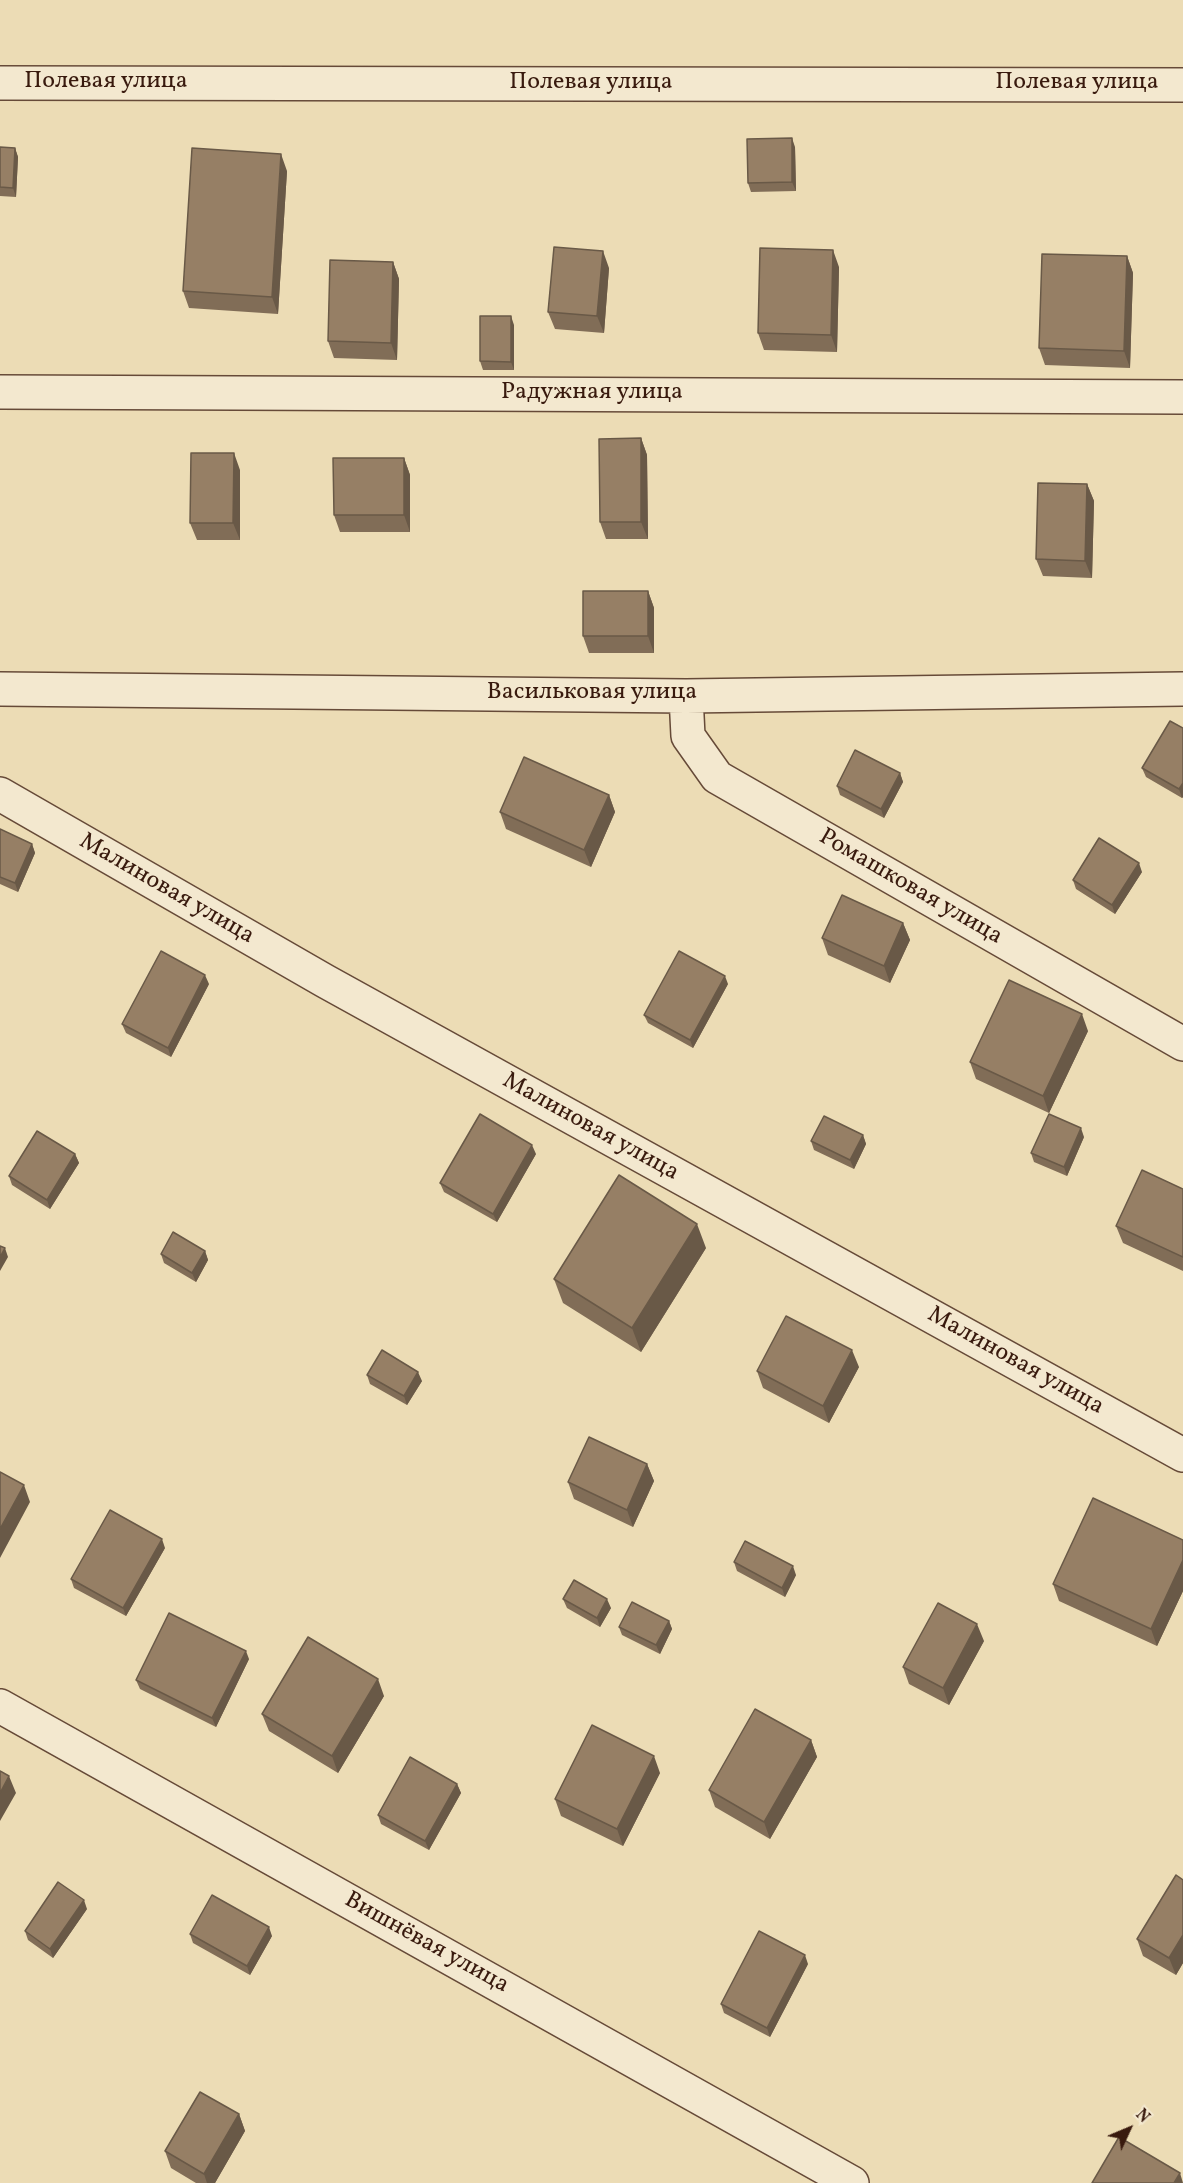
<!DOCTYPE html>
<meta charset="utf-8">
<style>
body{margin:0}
#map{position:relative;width:1183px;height:2183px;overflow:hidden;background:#ecdcb5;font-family:Vollkorn,serif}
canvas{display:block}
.north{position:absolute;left:1099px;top:2099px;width:60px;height:60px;-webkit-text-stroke:4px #f3e8cf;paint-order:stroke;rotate:46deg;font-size:16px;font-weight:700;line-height:24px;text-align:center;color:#391a0e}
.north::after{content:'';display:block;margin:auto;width:21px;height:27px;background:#391a0e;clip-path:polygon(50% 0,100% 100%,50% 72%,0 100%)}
</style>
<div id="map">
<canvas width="1183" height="2183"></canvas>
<div class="north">N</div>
</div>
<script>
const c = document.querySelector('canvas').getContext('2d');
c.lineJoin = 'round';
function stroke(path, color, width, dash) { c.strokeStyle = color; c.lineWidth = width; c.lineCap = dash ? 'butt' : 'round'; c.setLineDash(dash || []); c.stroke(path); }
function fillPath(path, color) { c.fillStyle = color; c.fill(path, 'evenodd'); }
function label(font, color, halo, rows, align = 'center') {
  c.font = font + ' Vollkorn,serif'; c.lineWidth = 5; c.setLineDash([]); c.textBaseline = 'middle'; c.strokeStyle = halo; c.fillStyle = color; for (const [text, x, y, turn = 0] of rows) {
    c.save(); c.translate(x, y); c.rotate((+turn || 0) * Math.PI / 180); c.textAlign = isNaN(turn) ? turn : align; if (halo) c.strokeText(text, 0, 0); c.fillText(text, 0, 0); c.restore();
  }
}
const minor = new Path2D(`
 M 0,83 L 1183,85
 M 0,392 L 1183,397
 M 0,689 L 686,696 L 1183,689
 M 686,696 L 688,736 L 717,777 L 1183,1044
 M 0,794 L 325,981 L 1183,1455
 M 0,1706 L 852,2183`);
stroke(minor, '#664a38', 36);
stroke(minor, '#f3e8cf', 33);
fillPath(new Path2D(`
 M 0,147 L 15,148 L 18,157 L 16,197 L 0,196 Z
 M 795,147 L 796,191 L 751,192 L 748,183 Z
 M 287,171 L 278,314 L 189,308 L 183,291 Z
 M 1127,256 L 1133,273 L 1130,368 L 1045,365 L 1039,348 Z
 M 393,262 L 399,279 L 397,360 L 334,358 L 328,341 Z
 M 839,267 L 837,352 L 764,350 L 758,333 Z
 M 609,268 L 604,333 L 555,329 L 548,312 Z
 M 514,325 L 514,370 L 483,370 L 480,361 Z
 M 641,438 L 647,455 L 648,539 L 606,539 L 600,522 Z
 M 404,458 L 410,475 L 410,532 L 340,532 L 334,515 Z
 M 240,470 L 240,540 L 197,540 L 190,523 Z
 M 1087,484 L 1094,501 L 1092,578 L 1043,576 L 1036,559 Z
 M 648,591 L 654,608 L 654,653 L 589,653 L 583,636 Z
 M 1183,728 L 1183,797 L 1182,798 L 1146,777 L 1142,768 Z
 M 900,773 L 903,782 L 884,818 L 840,795 L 837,786 Z
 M 609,795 L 615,812 L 591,867 L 506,829 L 500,812 Z
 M 0,829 L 32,844 L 35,853 L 18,892 L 0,884 Z
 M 1142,872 L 1115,914 L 1076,889 L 1073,880 Z
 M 903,923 L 910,940 L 890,983 L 828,955 L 822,938 Z
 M 209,984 L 171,1057 L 126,1033 L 122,1024 Z
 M 728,984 L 693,1048 L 648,1023 L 644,1015 Z
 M 1088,1031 L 1049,1113 L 976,1079 L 970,1062 Z
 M 863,1135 L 866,1144 L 854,1169 L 814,1150 L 811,1141 Z
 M 1084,1137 L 1067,1176 L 1034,1162 L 1031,1153 Z
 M 75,1154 L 79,1163 L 50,1209 L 12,1185 L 9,1176 Z
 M 536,1154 L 497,1222 L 444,1192 L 440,1183 Z
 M 1183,1189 L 1183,1271 L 1123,1243 L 1116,1226 Z
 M 706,1248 L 641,1352 L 563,1303 L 554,1279 Z
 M 205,1251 L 208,1260 L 196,1282 L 164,1263 L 161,1254 Z
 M 859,1367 L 829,1423 L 763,1388 L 757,1371 Z
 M 367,1375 L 422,1381 L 407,1405 L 370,1384 Z
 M 647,1464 L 654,1481 L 633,1527 L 574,1499 L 568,1482 Z
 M 1183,1540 L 1183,1591 L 1157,1646 L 1059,1601 L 1053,1584 Z
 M 165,1548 L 126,1616 L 74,1588 L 71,1579 Z
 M 734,1562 L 796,1575 L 785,1597 L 737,1571 Z
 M 563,1599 L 611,1608 L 600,1627 L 567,1608 Z
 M 669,1621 L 672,1629 L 660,1654 L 622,1635 L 619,1627 Z
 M 984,1641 L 949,1705 L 909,1684 L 903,1667 Z
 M 249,1659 L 216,1727 L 140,1689 L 136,1680 Z
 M 384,1696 L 338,1773 L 269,1731 L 262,1714 Z
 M 811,1740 L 817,1757 L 770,1839 L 715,1807 L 709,1790 Z
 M 660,1773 L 623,1846 L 561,1816 L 555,1799 Z
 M 457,1784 L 461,1793 L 429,1850 L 381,1824 L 378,1815 Z
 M 1183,1880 L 1183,1963 L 1176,1975 L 1143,1956 L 1137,1939 Z
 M 87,1909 L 53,1958 L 28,1940 L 25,1931 Z
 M 190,1934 L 272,1936 L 250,1975 L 193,1943 Z
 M 808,1964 L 770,2037 L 724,2013 L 721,2004 Z
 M 239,2114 L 245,2131 L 215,2183 L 196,2183 L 171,2168 L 165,2151 Z`), '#816d57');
fillPath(new Path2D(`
 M 792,138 L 795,147 L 796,191 L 792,182 Z
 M 15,148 L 18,157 L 16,197 L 13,188 Z
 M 281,154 L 287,171 L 278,314 L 272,297 Z
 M 833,250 L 839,267 L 837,352 L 831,335 Z
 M 603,251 L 609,268 L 604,333 L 597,316 Z
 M 1127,256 L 1133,273 L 1130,368 L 1124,351 Z
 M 393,262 L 399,279 L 397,360 L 391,343 Z
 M 511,316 L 514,325 L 514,370 L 511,362 Z
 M 641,438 L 647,455 L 648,539 L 641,522 Z
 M 234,453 L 240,470 L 240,540 L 233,523 Z
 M 404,458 L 410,475 L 410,532 L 404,515 Z
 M 1087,484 L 1094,501 L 1092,578 L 1085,561 Z
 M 648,591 L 654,608 L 654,653 L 648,636 Z
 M 900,773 L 903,782 L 884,818 L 881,809 Z
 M 1183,783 L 1183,797 L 1182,798 L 1179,789 Z
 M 609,795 L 615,812 L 591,867 L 584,850 Z
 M 32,844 L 35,853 L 18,892 L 15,883 Z
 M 1139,863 L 1142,872 L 1115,914 L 1112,905 Z
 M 903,923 L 910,940 L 890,983 L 884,966 Z
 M 205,975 L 209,984 L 171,1057 L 168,1048 Z
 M 725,976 L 728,984 L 693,1048 L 690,1040 Z
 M 1082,1014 L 1088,1031 L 1049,1113 L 1043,1096 Z
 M 1081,1128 L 1084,1137 L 1067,1176 L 1064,1167 Z
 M 863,1135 L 866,1144 L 854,1169 L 850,1160 Z
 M 532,1145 L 536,1154 L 497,1222 L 493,1214 Z
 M 75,1154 L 79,1163 L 50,1209 L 47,1200 Z
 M 697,1224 L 706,1248 L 641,1352 L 632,1328 Z
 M 5,1248 L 8,1257 L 0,1271 L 0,1257 Z
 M 205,1251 L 208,1260 L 196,1282 L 192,1273 Z
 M 852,1350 L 859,1367 L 829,1423 L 823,1406 Z
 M 418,1372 L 422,1381 L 407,1405 L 404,1396 Z
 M 647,1464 L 654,1481 L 633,1527 L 627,1510 Z
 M 24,1485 L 30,1502 L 0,1558 L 0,1529 Z
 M 162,1539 L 165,1548 L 126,1616 L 123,1608 Z
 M 1183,1560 L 1183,1591 L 1157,1646 L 1151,1629 Z
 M 793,1566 L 796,1575 L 785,1597 L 782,1588 Z
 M 607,1599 L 611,1608 L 600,1627 L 597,1618 Z
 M 669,1621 L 672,1629 L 660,1654 L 656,1645 Z
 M 977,1624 L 984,1641 L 949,1705 L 943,1688 Z
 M 246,1651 L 249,1659 L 216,1727 L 212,1718 Z
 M 378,1679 L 384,1696 L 338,1773 L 332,1756 Z
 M 811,1740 L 817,1757 L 770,1839 L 764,1822 Z
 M 654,1756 L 660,1773 L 623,1846 L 617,1829 Z
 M 9,1776 L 16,1793 L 0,1821 L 0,1793 Z
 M 457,1784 L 461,1793 L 429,1850 L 425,1841 Z
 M 84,1900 L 87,1909 L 53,1958 L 50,1949 Z
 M 269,1927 L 272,1936 L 250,1975 L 247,1966 Z
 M 1183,1935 L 1183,1963 L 1176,1975 L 1169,1958 Z
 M 805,1955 L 808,1964 L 770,2037 L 767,2028 Z
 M 239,2114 L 245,2131 L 215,2183 L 207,2183 L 204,2174 Z
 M 1180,2173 L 1183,2183 L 1174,2183 Z`), '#695947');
const building = new Path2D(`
 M 792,138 L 792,182 L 748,183 L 747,139 Z
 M 0,147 L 15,148 L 13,188 L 0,187 Z
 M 192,148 L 281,154 L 272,297 L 183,291 Z
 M 554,247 L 603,251 L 597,316 L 548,312 Z
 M 760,248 L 833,250 L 831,335 L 758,333 Z
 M 1042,254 L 1127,256 L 1124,351 L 1039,348 Z
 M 330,260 L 393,262 L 391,343 L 328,341 Z
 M 480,316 L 511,316 L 511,362 L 480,361 Z
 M 641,438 L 641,522 L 600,522 L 599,439 Z
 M 191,453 L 234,453 L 233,523 L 190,523 Z
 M 333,458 L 404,458 L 404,515 L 334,515 Z
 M 1038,483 L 1087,484 L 1085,561 L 1036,559 Z
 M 583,591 L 648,591 L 648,636 L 583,636 Z
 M 1170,721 L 1183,728 L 1183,783 L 1179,789 L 1142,768 Z
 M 855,750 L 900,773 L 881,809 L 837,786 Z
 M 524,757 L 609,795 L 584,850 L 500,812 Z
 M 0,829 L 32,844 L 15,883 L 0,877 Z
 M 1099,838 L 1139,863 L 1112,905 L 1073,880 Z
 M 842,895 L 903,923 L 884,966 L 822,938 Z
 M 161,951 L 205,975 L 168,1048 L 122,1024 Z
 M 679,951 L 725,976 L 690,1040 L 644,1015 Z
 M 1009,980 L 1082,1014 L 1043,1096 L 970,1062 Z
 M 480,1114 L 532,1145 L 493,1214 L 440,1183 Z
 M 1049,1114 L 1081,1128 L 1064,1167 L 1031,1153 Z
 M 824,1116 L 863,1135 L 850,1160 L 811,1141 Z
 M 37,1131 L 75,1154 L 47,1200 L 9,1176 Z
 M 1142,1170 L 1183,1189 L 1183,1257 L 1116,1226 Z
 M 619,1175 L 697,1224 L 632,1328 L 554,1279 Z
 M 173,1232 L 205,1251 L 192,1273 L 161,1254 Z
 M 0,1246 L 5,1248 L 0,1257 Z
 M 786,1316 L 852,1350 L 823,1406 L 757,1371 Z
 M 382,1350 L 418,1372 L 404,1396 L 367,1375 Z
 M 589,1437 L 647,1464 L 627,1510 L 568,1482 Z
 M 0,1472 L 24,1485 L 0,1529 Z
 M 1093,1498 L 1183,1540 L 1183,1560 L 1151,1629 L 1053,1584 Z
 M 110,1510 L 162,1539 L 123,1608 L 71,1579 Z
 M 745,1541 L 793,1566 L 782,1588 L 734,1562 Z
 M 574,1580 L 607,1599 L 597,1618 L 563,1599 Z
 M 632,1602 L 669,1621 L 656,1645 L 619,1627 Z
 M 938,1603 L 977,1624 L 943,1688 L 903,1667 Z
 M 169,1613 L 246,1651 L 212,1718 L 136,1680 Z
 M 308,1637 L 378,1679 L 332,1756 L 262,1714 Z
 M 755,1709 L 811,1740 L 764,1822 L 709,1790 Z
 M 592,1725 L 654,1756 L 617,1829 L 555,1799 Z
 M 410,1757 L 457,1784 L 425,1841 L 378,1815 Z
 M 0,1771 L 9,1776 L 0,1793 Z
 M 1176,1875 L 1183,1880 L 1183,1935 L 1169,1958 L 1137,1939 Z
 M 58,1882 L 84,1900 L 50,1949 L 25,1931 Z
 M 212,1895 L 269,1927 L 247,1966 L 190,1934 Z
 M 759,1931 L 805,1955 L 767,2028 L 721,2004 Z
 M 200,2092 L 239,2114 L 204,2174 L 165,2151 Z
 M 1119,2137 L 1180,2173 L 1174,2183 L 1092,2183 Z`);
fillPath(building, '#967f65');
stroke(building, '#695947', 1.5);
label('24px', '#391a0e', '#f3e8cf', [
 ["Полевая улица",106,83],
 ["Полевая улица",591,84],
 ["Полевая улица",1077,84],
 ["Радужная улица",592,394],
 ["Васильковая улица",592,694],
 ["Ромашковая улица",910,888,30],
 ["Малиновая улица",166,890,30],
 ["Малиновая улица",590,1128,29],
 ["Малиновая улица",1015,1362,29],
 ["Вишнёвая улица",426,1944,29]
]);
</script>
